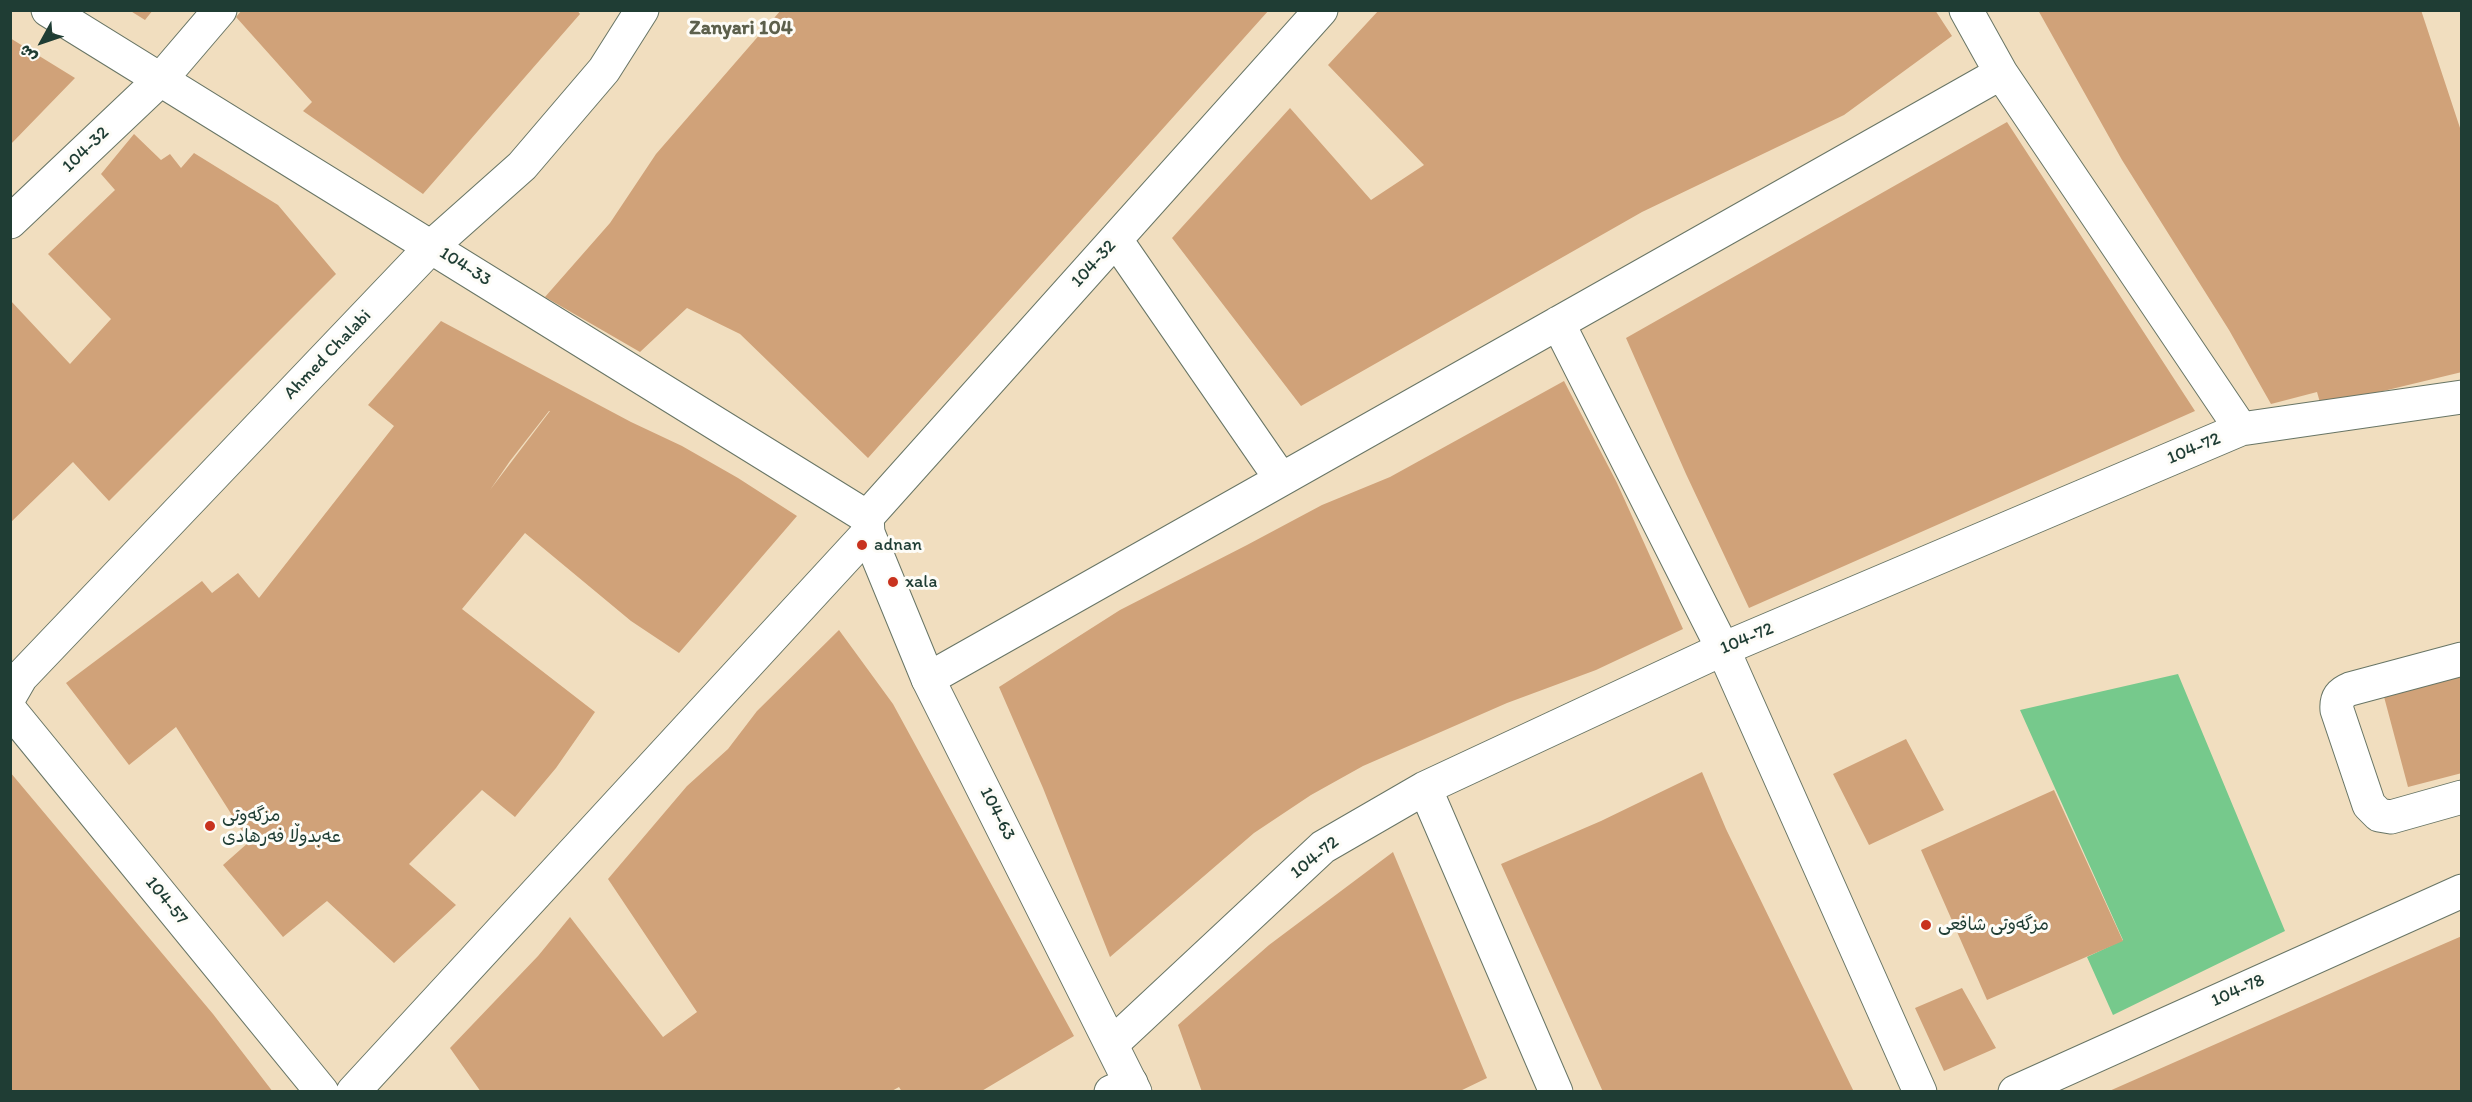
<!DOCTYPE html>
<meta charset="utf-8">
<style>
body{margin:0}
#map{position:relative;width:2472px;height:1102px;overflow:hidden;background:#f1debf;font-family:Itim,"Playpen Sans Arabic",sans-serif}
canvas{display:block}
.frame{position:absolute;inset:0;border:12px solid #1f3d34;pointer-events:none}
.north{position:absolute;left:12px;top:12px;width:60px;height:60px;-webkit-text-stroke:4px #fdfcf7;paint-order:stroke;rotate:230deg;font-size:16px;font-weight:700;line-height:24px;text-align:center;color:#1f3d34}
.north::after{content:'';display:block;margin:auto;width:21px;height:27px;background:#1f3d34;clip-path:polygon(50% 0,100% 100%,50% 72%,0 100%)}
</style>
<div id="map">
<canvas width="2472" height="1102"></canvas>
<div class="frame"></div>
<div class="north">ش</div>
</div>
<script>
const c = document.querySelector('canvas').getContext('2d');
c.lineJoin = 'round';
function fillPath(path, color) { c.fillStyle = color; c.fill(path, 'evenodd'); }
function stroke(path, color, width, dash) { c.strokeStyle = color; c.lineWidth = width; c.lineCap = dash ? 'butt' : 'round'; c.setLineDash(dash || []); c.stroke(path); }
function label(font, color, halo, rows, align = 'center') {
  c.font = font + ' Itim,"Playpen Sans Arabic",sans-serif'; c.lineWidth = 6; c.setLineDash([]); c.textBaseline = 'middle'; c.strokeStyle = halo; c.fillStyle = color; for (const [text, x, y, turn = 0] of rows) {
    c.save(); c.translate(x, y); c.rotate((+turn || 0) * Math.PI / 180); c.textAlign = isNaN(turn) ? turn : align; if (halo) c.strokeText(text, 0, 0); c.fillText(text, 0, 0); c.restore();
  }
}
fillPath(new Path2D(`
 M 2178,674 L 2285,931 L 2113,1015 L 2087,957 L 2123,940 L 2020,710 Z`), '#76c98c');
fillPath(new Path2D(`
 M 129,10 L 153,10 L 145,20 Z
 M 242,10 L 577,10 L 580,14 L 423,194 L 303,111 L 312,102 L 236,17 Z
 M 781,10 L 1269,10 L 868,458 L 740,334 L 687,308 L 640,352 L 545,297 L 610,223 L 656,154 Z
 M 1379,10 L 1935,10 L 1952,36 L 1844,115 L 1642,212 L 1301,406 L 1172,238 L 1290,108 L 1371,200 L 1424,165 L 1328,65 Z
 M 2038,10 L 2421,10 L 2462,134 L 2462,372 L 2321,406 L 2317,392 L 2271,404 L 2229,330 L 2122,160 Z
 M 10,38 L 75,78 L 10,145 Z
 M 2007,122 L 2195,411 L 1749,608 L 1686,474 L 1626,338 Z
 M 134,134 L 161,160 L 170,154 L 181,168 L 194,153 L 278,205 L 336,274 L 109,501 L 73,462 L 10,523 L 10,300 L 70,364 L 111,319 L 48,254 L 115,190 L 101,174 Z
 M 441,321 L 631,422 L 682,446 L 738,478 L 797,516 L 679,653 L 631,621 L 525,533 L 462,609 L 595,712 L 556,768 L 515,817 L 482,790 L 409,864 L 456,905 L 394,963 L 327,901 L 283,937 L 223,865 L 249,842 L 176,727 L 129,765 L 66,683 L 202,581 L 212,593 L 238,573 L 259,598 L 394,426 L 368,405 ZM 549,411 L 550,411 L 490,490 L 510,461 Z
 M 1564,381 L 1617,483 L 1683,629 L 1596,670 L 1507,703 L 1363,766 L 1311,795 L 1254,833 L 1110,957 L 1043,788 L 999,687 L 1120,610 L 1247,545 L 1322,505 L 1390,477 Z
 M 839,630 L 893,704 L 1074,1036 L 980,1092 L 902,1092 L 899,1087 L 890,1092 L 481,1092 L 450,1048 L 538,956 L 570,917 L 663,1037 L 697,1012 L 608,879 L 687,786 L 728,749 L 757,711 Z
 M 2462,672 L 2462,773 L 2408,787 L 2383,693 Z
 M 1906,739 L 1944,810 L 1869,845 L 1833,774 Z
 M 10,772 L 213,1014 L 273,1092 L 10,1092 Z
 M 1702,772 L 1726,829 L 1854,1092 L 1603,1092 L 1501,864 L 1601,821 Z
 M 2054,790 L 2123,941 L 1987,1000 L 1921,850 Z
 M 1393,852 L 1487,1078 L 1458,1092 L 1202,1092 L 1178,1025 L 1269,945 Z
 M 2462,936 L 2462,1092 L 2107,1092 L 2395,965 Z
 M 1962,988 L 1996,1048 L 1944,1071 L 1915,1008 Z`), '#d0a279');
const minor = new Path2D(`
 M 1966,10 L 2001,73 L 2241,429
 M 10,222 L 161,79 L 220,10
 M 1116,240 L 1281,479
 M 1558,323 L 1723,649 L 1920,1092
 M 867,517 L 1321,10
 M 2462,659 L 2350,689 C 2340,693 2336,699 2337,710 L 2369,805 L 2379,815 L 2391,817 L 2462,797
 M 928,679 L 2001,73
 M 10,710 L 322,1092
 M 1425,788 L 1556,1092
 M 1113,1043 L 1323,847 L 1425,788 L 1723,649 L 2241,429 L 2462,397
 M 353,1092 L 868,533
 M 1111,1092 L 1131,1083
 M 2015,1092 L 2462,891`);
const tertiary = new Path2D(`
 M 48,10 L 867,517 L 868,533 L 928,679 L 1135,1092
 M 10,696 L 21,677 L 432,246 L 522,166 L 604,70 L 642,10`);
stroke(minor, '#687565', 35);
stroke(tertiary, '#687565', 35);
stroke(minor, '#fff', 33);
stroke(tertiary, '#fff', 33);
for (const [x, y, r, color] of [
 [862,545,6,"#c8321e"],
 [893,582,6,"#c8321e"],
 [210,826,6,"#c8321e"],
 [1926,925,6,"#c8321e"]
]) { const dot = new Path2D(); dot.arc(x, y, r, 0, 2 * Math.PI); c.fillStyle = color; c.fill(dot); stroke(dot, '#fdfcf7', 2); }
label('18px', '#1f3d34', '#fdfcf7', [
 ["104-32",86,150,-44],
 ["104-32",1094,264,-48],
 ["104-33",465,267,32],
 ["Ahmed Chalabi",328,355,-46],
 ["104-72",2194,449,-23],
 ["104-72",1747,639,-23],
 ["104-63",997,814,63],
 ["104-72",1315,858,-39],
 ["104-57",166,901,51],
 ["104-78",2238,991,-24]
]);
label('18px', '#1f3d34', '#fdfcf7', [
 ["adnan",874,545],
 ["xala",905,582],
 ["مزگەوتی",222,816],
 ["عەبدوڵا فەرهادی",222,837],
 ["مزگەوتی شافعی",1938,925]
], 'left');
label('bold 20px', '#5d604c', '#fdfcf7', [
 ["Zanyari 104",741,29]
]);
</script>
